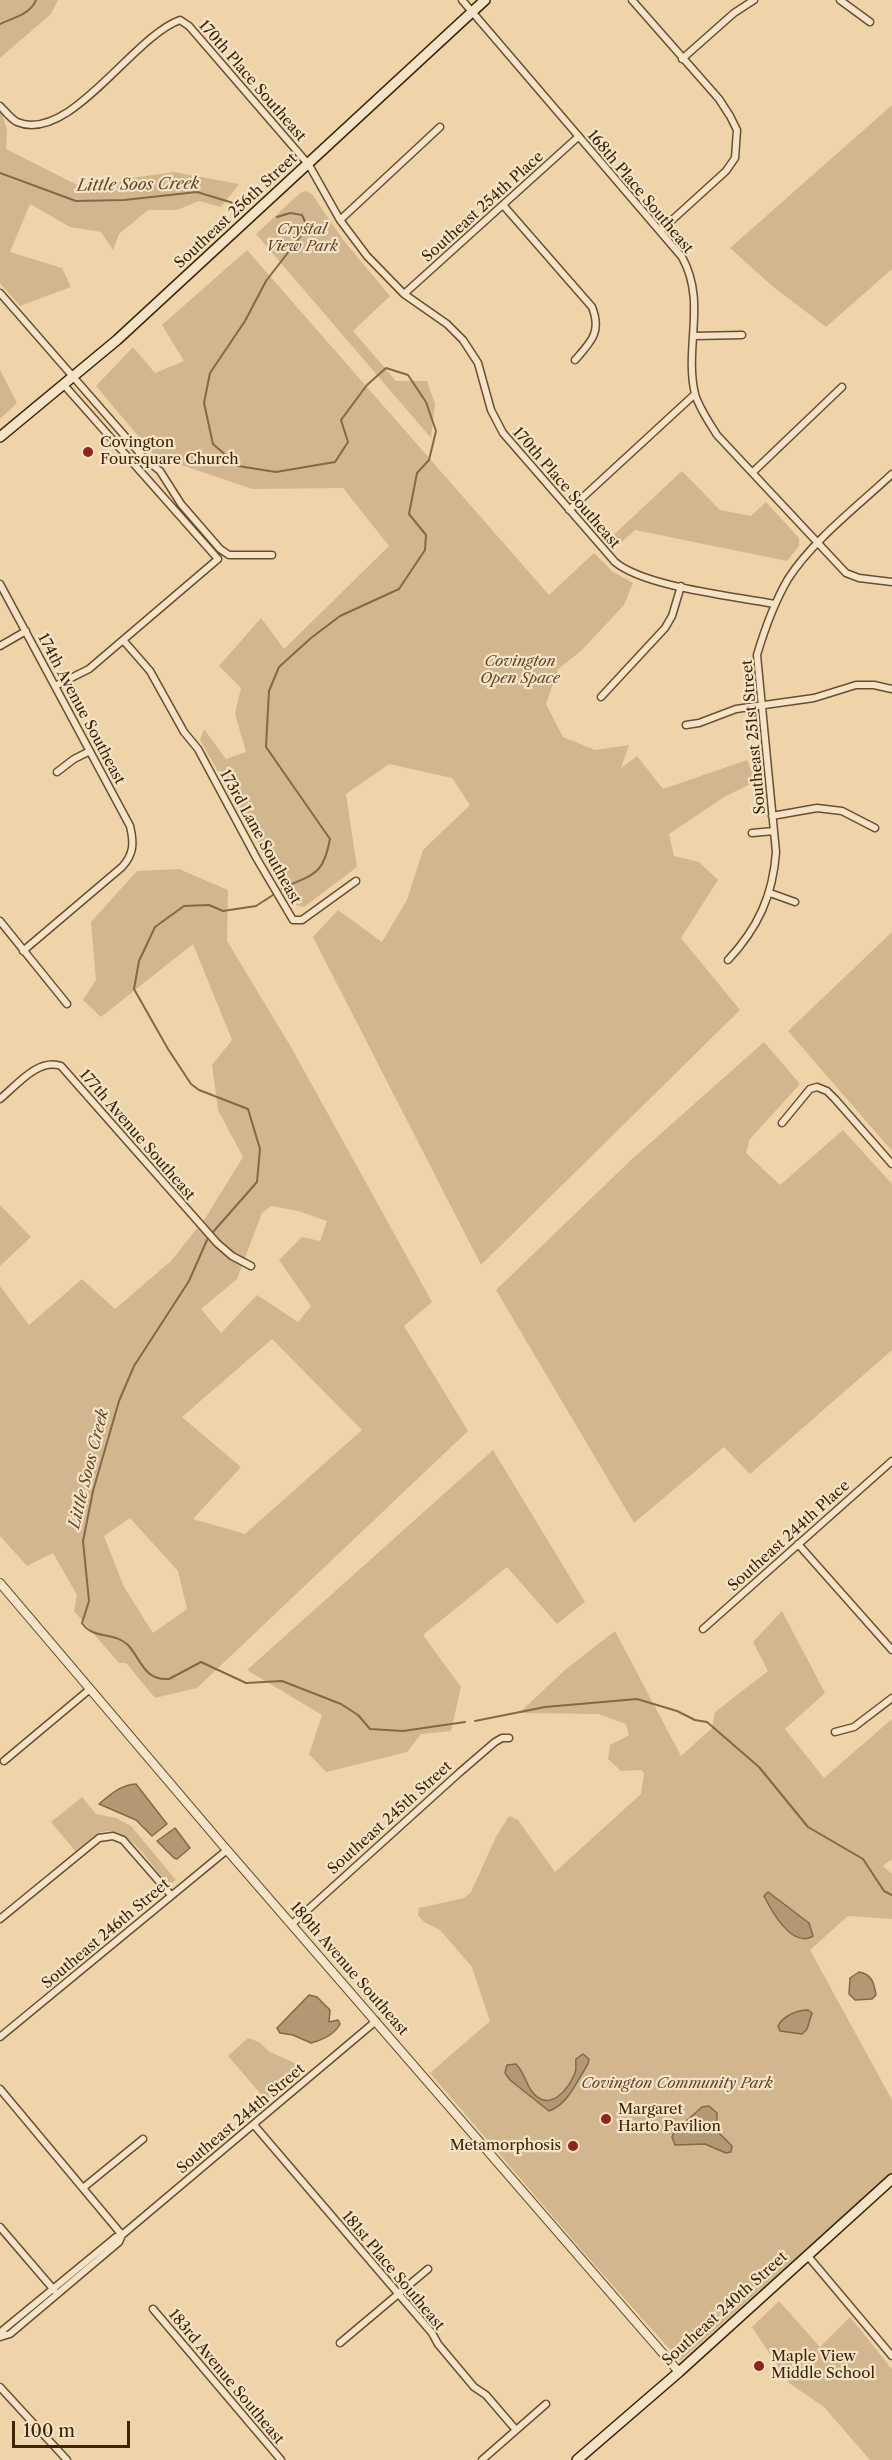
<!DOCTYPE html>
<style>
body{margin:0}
#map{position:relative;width:892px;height:2460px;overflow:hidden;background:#f0d4a9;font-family:"Libre Caslon Text",serif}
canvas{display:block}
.scale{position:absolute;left:12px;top:2421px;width:118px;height:27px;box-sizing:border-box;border:3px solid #3e2305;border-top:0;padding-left:8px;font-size:18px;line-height:21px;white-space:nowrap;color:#3e2305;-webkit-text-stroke:4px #f5e3c7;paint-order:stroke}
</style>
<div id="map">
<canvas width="892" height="2460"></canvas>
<div class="scale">100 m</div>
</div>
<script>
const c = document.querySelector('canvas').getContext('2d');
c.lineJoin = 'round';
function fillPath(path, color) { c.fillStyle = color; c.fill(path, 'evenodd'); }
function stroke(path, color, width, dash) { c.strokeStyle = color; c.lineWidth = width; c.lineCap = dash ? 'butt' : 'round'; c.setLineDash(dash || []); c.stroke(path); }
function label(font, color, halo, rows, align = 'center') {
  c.font = font + ' "Libre Caslon Text",serif'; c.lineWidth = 4.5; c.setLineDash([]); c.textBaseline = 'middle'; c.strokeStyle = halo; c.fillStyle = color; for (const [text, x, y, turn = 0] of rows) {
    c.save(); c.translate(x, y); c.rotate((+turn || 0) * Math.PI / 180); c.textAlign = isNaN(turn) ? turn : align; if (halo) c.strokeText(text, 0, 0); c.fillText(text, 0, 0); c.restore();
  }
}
fillPath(new Path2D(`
 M 0,0 L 58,0 L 51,14 L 0,58 Z
 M 892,105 L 892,269 L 826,327 L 771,285 L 730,248 Z
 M 0,107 L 7,130 L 6,149 L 91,192 L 132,178 L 174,172 L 239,184 L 221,207 L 199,201 L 177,210 L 148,210 L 119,234 L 113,250 L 101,232 L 70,227 L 30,204 L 10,252 L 62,268 L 71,287 L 20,306 L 0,283 Z
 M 306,191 L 312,194 L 344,241 L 390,296 L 353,331 L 396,381 L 427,381 L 435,404 L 431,438 L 256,234 L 300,193 Z
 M 247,250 L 549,595 L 594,553 L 613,572 L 633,583 L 624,605 L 581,651 L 558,669 L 546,704 L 563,737 L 595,750 L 629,745 L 621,768 L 637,756 L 663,789 L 747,760 L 756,781 L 724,797 L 669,834 L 674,856 L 699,862 L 718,880 L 681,938 L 740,1010 L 481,1265 L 313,937 L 338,910 L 382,942 L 407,900 L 423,850 L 470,805 L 452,778 L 389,764 L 346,794 L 357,867 L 304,907 L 294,905 L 200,740 L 204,729 L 226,759 L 246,752 L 235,714 L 241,688 L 219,666 L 261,618 L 284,649 L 389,546 L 343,488 L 252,489 L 155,456 L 96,386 L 133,347 L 155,373 L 184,361 L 162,325 Z
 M 0,370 L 17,403 L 0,419 Z
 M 682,471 L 720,510 L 751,516 L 766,502 L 799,538 L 799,546 L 787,561 L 635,530 L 614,549 L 607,541 Z
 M 179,869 L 228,890 L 227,941 L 291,1047 L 432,1302 L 404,1326 L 468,1431 L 197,1688 L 155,1698 L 126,1663 L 119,1663 L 74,1611 L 77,1595 L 53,1553 L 27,1566 L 0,1536 L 0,1286 L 29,1325 L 82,1279 L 115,1309 L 171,1261 L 206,1217 L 243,1157 L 218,1110 L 212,1065 L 232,1040 L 193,944 L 101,1017 L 83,1000 L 96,980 L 91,922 L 137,871 ZM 271,1206 L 298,1211 L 327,1221 L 320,1241 L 302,1237 L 279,1260 L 311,1306 L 298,1322 L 257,1295 L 221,1333 L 201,1309 L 237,1279 L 262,1213 ZM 272,1339 L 362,1430 L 245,1534 L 193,1519 L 241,1467 L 182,1417 ZM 130,1518 L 178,1571 L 187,1609 L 153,1633 L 124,1587 L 104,1536 Z
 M 892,932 L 892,1151 L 788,1031 Z
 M 764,1042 L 800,1084 L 750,1139 L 746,1153 L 780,1185 L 843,1130 L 892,1184 L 892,1350 L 750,1474 L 724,1447 L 634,1523 L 496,1290 L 631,1160 Z
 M 0,1205 L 31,1237 L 0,1266 Z
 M 493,1450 L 585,1602 L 557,1624 L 507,1567 L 423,1635 L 461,1687 L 451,1731 L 421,1734 L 407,1752 L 326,1772 L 309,1754 L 322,1715 L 247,1670 Z
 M 782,1611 L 825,1693 L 785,1729 L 824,1778 L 892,1719 L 892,1859 L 883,1866 L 892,1874 L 892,1919 L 848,1916 L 810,1950 L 892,2100 L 892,2173 L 680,2361 L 584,2253 L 430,2073 L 490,2021 L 472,1967 L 440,1930 L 424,1922 L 418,1915 L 419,1908 L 464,1898 L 471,1892 L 496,1837 L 509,1816 L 518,1820 L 555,1872 L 641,1794 L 644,1773 L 641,1770 L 621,1771 L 608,1759 L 610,1745 L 629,1735 L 626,1724 L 598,1714 L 519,1713 L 566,1669 L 615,1631 L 681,1756 L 712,1728 L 715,1712 L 768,1671 L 753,1642 Z
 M 82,1797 L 96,1814 L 116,1818 L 131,1826 L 176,1880 L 170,1884 L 166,1882 C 151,1865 127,1824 102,1832 C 92,1835 84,1845 76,1852 L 51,1822 Z
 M 248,2038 L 259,2042 L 270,2052 L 306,2068 L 266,2100 L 228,2056 Z
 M 779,2301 L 820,2347 L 850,2317 L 892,2369 L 892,2460 L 870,2460 L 824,2407 L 789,2383 L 752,2327 Z`), '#d2b68d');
const water = new Path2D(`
 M 136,1784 L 167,1824 L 152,1836 L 136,1820 L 99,1804 C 111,1794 120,1785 136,1784 Z
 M 175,1828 L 190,1848 L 177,1859 L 174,1858 L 157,1841 Z
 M 768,1892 L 809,1923 L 813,1936 C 792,1949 771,1910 764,1896 Z
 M 859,1972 C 872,1974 874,1983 876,1995 L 872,1999 L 855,2000 L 849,1994 L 850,1978 Z
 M 309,1995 L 317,1997 L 330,2010 L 329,2022 L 338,2020 L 340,2024 C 335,2034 322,2040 311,2043 L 293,2035 L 280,2033 L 277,2028 Z
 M 808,2010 L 812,2013 L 807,2029 L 802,2034 L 780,2031 L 778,2026 C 783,2016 797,2010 808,2010 Z
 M 583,2054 L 589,2059 L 588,2064 C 578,2079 568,2105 549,2111 L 510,2080 L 505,2073 L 507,2065 L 516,2064 C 526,2075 526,2085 533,2093 C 550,2112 568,2090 575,2073 C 577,2068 575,2064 576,2059 Z
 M 709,2106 L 717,2113 L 717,2131 L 732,2146 L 731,2152 L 726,2153 L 705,2144 L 675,2145 L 672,2137 L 674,2132 L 702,2107 Z`);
fillPath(water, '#b39871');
stroke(water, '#846946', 1.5);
stroke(new Path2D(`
 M 0,24 C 13,18 31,14 36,0
 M 0,173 L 76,201 L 124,200 L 197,192 L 243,206
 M 277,217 L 290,213 L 302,215 L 306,224 L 300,237 L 266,281 L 245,321 L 210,373 L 204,403 L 213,444 L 238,466 L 276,472 L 335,462 L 348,442 L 341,420 L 367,385 L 386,368 L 408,375 L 426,402 L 436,431 L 429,460 L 417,473 L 409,514 L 426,535 L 425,550 L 399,589 L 340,616 L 311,638 L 279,667 L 269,691 L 266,747 L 330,839 C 323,877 313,873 282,889
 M 213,1232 L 257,1182 L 260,1149 L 248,1109 L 199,1090 L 191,1084 L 168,1049 L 134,989 L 139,961 L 155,927 L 184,906 L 209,905 L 223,911 L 256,906 L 273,895
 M 207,1240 L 189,1281 L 134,1366 L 119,1401 L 93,1491 L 83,1541 L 89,1601 L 82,1623 C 93,1640 114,1631 128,1645 C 141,1659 144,1681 169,1679 L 201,1662 L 246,1683 L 282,1681 L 341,1704 L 358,1715 L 370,1729 L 403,1731 L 465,1722
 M 475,1721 L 545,1707 L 637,1699 L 677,1711 L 695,1720 L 707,1722 L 759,1767 L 808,1827 L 863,1859 L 884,1891 L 892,1895`), '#846946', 2);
const minor = new Path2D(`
 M 462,0 L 682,257 C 707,302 684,347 695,394 C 699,408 709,422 717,435 L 846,573 L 859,578 L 892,582
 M 632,0 L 719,99 L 730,116 L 737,130 L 735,158 L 726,171 L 660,231
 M 840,0 L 870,22
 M 682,59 L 734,13 L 754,0
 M 0,106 C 5,111 11,119 17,122 C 70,144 132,37 180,20 L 189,26 L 309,165 L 340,220 L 367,256 L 404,294 L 447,324 L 463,340 L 478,363 L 491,410 L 503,433 L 615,562 C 645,587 733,596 774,604
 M 503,205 L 592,307 C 602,332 591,342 575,360
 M 340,220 L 440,127
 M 0,293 L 144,458 L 160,471 L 181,504 L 220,549 L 229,555 L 272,555
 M 404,294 L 578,137
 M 694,336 L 742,335
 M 753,472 L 842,387
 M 569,510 L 695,394
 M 0,584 L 130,826 C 134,843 134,854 122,867 L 23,951
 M 123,640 L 150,671 L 184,732 L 198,749 L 257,859 L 293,920 L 302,920 L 356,881
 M 0,646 L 26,631
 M 55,686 L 89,669 L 218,559 L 64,385
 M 601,697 L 665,628 L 672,616 L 681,586
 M 686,725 L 699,723 L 736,709 L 814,698 L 856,685 L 874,685 L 892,689
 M 57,772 L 74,759 L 90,751
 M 772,816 L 817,808 L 842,811 L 875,828
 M 752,833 L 774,831
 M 770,893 L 795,902
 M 0,921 L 67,1004
 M 728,960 C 758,928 773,895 776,852 L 757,655 C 765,628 774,603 788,579 C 813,540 858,506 892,474
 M 0,1099 C 17,1085 38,1058 61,1066 L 217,1243 L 232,1256 L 251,1266
 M 782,1123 L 810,1089 L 817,1087 L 827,1091 L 835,1099 L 892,1164
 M 798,1544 L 892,1650
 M 703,1629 L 892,1461
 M 835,1732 L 854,1727 L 892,1698
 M 4,1761 L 90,1689
 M 0,1919 L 99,1838 L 113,1836 L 123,1840 L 171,1895
 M 292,1924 L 459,1773 L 495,1742 L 502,1738 L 509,1738
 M 0,2037 L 227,1850
 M 0,2089 L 122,2235 L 376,2021
 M 254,2125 L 432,2333 L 438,2344 L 474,2387 L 486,2395 L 516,2430
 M 83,2188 L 143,2139
 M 0,2227 L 54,2290
 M 807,2255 L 892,2356
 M 153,2309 L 281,2460
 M 0,2337 L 3,2330 L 116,2237 L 122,2235 L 119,2242 L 10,2334 L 0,2337
 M 340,2343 L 428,2269
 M 0,2387 L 67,2460
 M 482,2460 L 546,2404`);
const tertiary = new Path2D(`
 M 0,1583 L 220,1842 L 679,2372`);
const secondary = new Path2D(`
 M 0,437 L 117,340 L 485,0
 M 577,2460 L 679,2372 L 892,2179`);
stroke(minor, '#6a4f2e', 9);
stroke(tertiary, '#6a4f2e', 10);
stroke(secondary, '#3e2305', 12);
stroke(minor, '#f5e3c7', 6);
stroke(tertiary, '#f5e3c7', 8);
stroke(secondary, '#f5e3c7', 9);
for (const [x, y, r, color] of [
 [88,452,6,"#8f2418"],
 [606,2119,6,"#8f2418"],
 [573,2146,6,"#8f2418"],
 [759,2366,6,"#8f2418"]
]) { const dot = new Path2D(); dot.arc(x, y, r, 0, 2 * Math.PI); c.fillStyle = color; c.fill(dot); stroke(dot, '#f5e3c7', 2); }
label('15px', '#3e2305', '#f5e3c7', [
 ["170th Place Southeast",252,81,49],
 ["168th Place Southeast",640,192,50],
 ["Southeast 254th Place",483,207,-42],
 ["Southeast 256th Street",236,211,-43],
 ["170th Place Southeast",566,488,49],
 ["174th Avenue Southeast",81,709,62],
 ["Southeast 251st Street",754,737,-95],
 ["173rd Lane Southeast",260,837,61],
 ["177th Avenue Southeast",137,1135,49],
 ["Southeast 244th Place",789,1536,-42],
 ["Southeast 245th Street",390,1818,-42],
 ["Southeast 246th Street",106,1934,-40],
 ["180th Avenue Southeast",349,1969,49],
 ["Southeast 244th Street",241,2119,-40],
 ["181st Place Southeast",393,2271,50],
 ["Southeast 240th Street",725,2309,-42],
 ["183rd Avenue Southeast",226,2377,50]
]);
label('italic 15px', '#634827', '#f5e3c7', [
 ["Crystal",302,230],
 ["View Park",302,247],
 ["Covington",520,662],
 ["Open Space",520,679],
 ["Covington Community Park",677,2084]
]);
label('15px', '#3e2305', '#f5e3c7', [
 ["Covington",100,443],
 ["Foursquare Church",100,460],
 ["Margaret",618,2110],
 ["Harto Pavilion",618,2127],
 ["Metamorphosis",561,2146,"right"],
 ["Maple View",771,2357],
 ["Middle School",771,2374]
], 'left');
label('italic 16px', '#614625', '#f5e3c7', [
 ["Little Soos Creek",138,185,-1],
 ["Little Soos Creek",89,1469,-76]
]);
</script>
